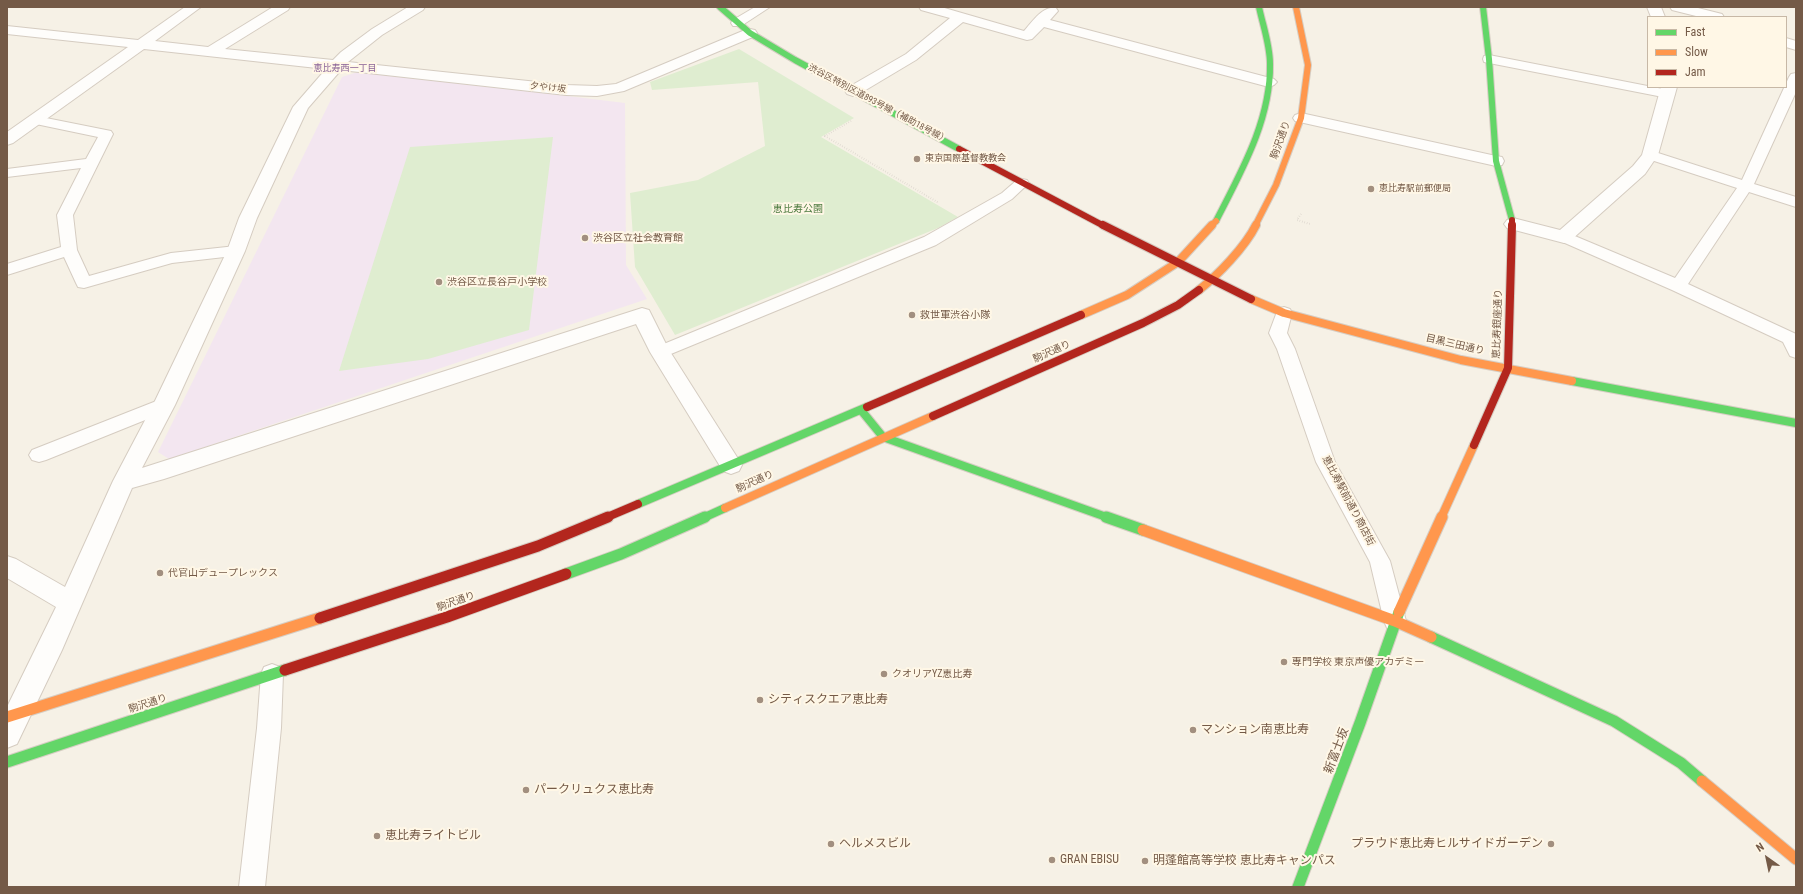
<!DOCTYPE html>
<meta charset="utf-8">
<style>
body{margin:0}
#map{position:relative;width:1803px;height:894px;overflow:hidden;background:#f6f1e6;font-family:"Roboto Condensed",sans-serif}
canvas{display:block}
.frame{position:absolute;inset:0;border:8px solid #745a47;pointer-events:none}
.legend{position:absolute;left:1647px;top:16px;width:140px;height:72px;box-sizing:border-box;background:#fff7e6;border:1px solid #c7b8a6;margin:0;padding:5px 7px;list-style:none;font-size:12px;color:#745a47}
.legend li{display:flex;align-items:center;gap:8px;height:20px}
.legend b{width:20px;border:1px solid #c7b8a6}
.north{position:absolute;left:1747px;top:838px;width:40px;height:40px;-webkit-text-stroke:3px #fff7e6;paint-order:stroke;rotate:327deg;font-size:11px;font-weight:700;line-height:16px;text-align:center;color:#745a47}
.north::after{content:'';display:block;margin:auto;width:14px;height:18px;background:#745a47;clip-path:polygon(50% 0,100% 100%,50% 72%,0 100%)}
</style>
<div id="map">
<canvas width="1803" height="894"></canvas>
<div class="frame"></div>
<ul class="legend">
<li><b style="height:5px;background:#63d668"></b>Fast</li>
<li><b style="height:5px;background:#ff974d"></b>Slow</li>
<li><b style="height:5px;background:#b3261e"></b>Jam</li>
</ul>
<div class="north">N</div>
</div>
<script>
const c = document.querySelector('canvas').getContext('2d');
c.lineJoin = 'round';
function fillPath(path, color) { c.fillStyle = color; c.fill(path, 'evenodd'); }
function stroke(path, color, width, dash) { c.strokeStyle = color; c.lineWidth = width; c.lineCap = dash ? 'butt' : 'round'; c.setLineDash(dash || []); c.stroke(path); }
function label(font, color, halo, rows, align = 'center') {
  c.font = font + ' "Roboto Condensed","Noto Sans JP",sans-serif'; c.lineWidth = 4; c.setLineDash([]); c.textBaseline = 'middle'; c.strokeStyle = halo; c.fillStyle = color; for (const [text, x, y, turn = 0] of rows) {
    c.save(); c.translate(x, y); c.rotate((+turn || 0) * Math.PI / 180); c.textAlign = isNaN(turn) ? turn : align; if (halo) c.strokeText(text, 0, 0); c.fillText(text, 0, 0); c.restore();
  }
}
fillPath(new Path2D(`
 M 361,71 L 625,103 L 626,265 L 647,299 L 169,459 L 158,452 L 342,77 Z`), '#f3e6f0');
fillPath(new Path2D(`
 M 739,49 L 854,118 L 821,137 L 958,217 L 938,228 L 675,335 L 635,267 L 630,193 L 698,180 L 765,146 L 758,82 L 652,90 L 650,82 Z
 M 553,137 L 529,330 L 428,359 L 339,371 L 410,147 Z`), '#dfedd0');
const lane = new Path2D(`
 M 755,7 L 770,7 L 741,26 L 733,26 L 731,23 L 733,20 Z
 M 1489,55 L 1668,90 L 1673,91 L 1675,94 L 1673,97 L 1668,98 L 1484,62 L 1483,59 L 1484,56 Z
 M 1796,73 L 1796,92 L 1754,184 L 1796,197 L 1796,207 L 1749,192 L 1688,284 L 1796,334 L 1796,358 L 1790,356 L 1783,342 L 1672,290 L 1558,240 L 1556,237 L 1558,234 L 1564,232 L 1570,234 L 1675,278 L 1737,188 L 1645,158 L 1643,155 L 1645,152 L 1650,151 L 1655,152 L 1742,180 L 1789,77 L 1791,74 Z
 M 36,116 L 111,131 L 113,134 L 73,215 L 77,250 L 89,276 L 171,253 L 236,246 L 242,247 L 244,251 L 242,255 L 172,263 L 84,288 L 78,287 L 76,283 L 64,257 L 7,275 L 7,264 L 61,247 L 57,215 L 81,168 L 7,177 L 7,169 L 86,159 L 98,137 L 31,123 L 29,120 L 31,117 Z
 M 1022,179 L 1027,180 L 1029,183 L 1012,199 L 936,245 L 666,356 L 660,358 L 654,356 L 651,352 L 654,348 L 924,237 L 1002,193 L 1017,180 Z
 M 1284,307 L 1290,309 L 1292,313 L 1287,333 L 1295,349 L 1335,462 L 1390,561 L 1406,621 L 1403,628 L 1395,630 L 1387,628 L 1384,621 L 1370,562 L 1316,462 L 1277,349 L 1269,333 L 1278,309 Z
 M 164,398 L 170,400 L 173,405 L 170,410 L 46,460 L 39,462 L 32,460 L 29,455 L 32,450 Z
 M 272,664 L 280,667 L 283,674 L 281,728 L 265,887 L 239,887 L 257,728 L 261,674 L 264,667 Z`);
const street = new Path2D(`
 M 185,7 L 201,7 L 155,41 L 208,47 L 273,7 L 290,7 L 288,10 L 225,49 L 333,60 L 341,52 L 372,29 L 408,7 L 425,7 L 423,10 L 382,35 L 348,62 L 566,85 L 597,86 L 616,84 L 745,30 L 750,29 L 755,30 L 757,33 L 755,36 L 624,91 L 597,96 L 566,95 L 341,70 L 308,108 L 257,218 L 245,251 L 175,405 L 142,468 L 642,308 L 649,310 L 669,350 L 742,465 L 739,471 L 731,474 L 723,471 L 650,352 L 636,324 L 164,479 L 132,488 L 62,650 L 17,744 L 7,748 L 7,707 L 56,607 L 7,578 L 7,556 L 16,559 L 65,587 L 113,481 L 153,405 L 227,251 L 239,218 L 293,107 L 326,69 L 144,49 L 13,143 L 7,145 L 7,132 L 128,47 L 7,34 L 7,26 L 138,40 Z
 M 919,7 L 941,7 L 1024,31 C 1032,22 1043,5 1056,8 L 1058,11 L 1050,20 L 1274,79 L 1277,82 L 1274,85 L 1269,87 L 1044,27 L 1032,39 L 1027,40 L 963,22 L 916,60 L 859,94 L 853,96 L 847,94 L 845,91 L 847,88 L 906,54 L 950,18 L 921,10 Z
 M 1647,7 L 1661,7 L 1665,17 L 1651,17 Z
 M 1670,7 L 1694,7 L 1722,14 L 1724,17 L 1700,17 L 1672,10 Z
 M 1786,38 L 1796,41 L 1796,50 L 1786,47 Z
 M 1661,87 L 1677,87 L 1658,155 L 1645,174 L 1570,241 L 1564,243 L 1507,228 L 1504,224 L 1507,220 L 1513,218 L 1560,230 L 1633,166 L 1642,155 Z
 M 1301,113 L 1496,156 L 1502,157 L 1504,161 L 1502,165 L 1496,166 L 1295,121 L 1293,118 L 1295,115 Z`);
const fastFar2 = new Path2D(`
 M 720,7 L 750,33 L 795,60 L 959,149
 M 1483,7 L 1489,59 L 1496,161 L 1512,220
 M 1216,221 C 1241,172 1271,120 1270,64 C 1270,45 1263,26 1259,7`);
const fastFar1 = new Path2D(`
 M 1572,381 L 1796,423
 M 861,410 L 883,437 L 1109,518
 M 638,504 L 867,407
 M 703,518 L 725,508`);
const fast = new Path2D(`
 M 1106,517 L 1143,530
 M 566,574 L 621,554 L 705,517
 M 1431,637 L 1614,721 L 1681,763 L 1702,781
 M 7,762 L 285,670
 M 1298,887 L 1360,723 L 1399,612`);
const slowFar2 = new Path2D(`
 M 1211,226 L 1216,221
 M 1255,226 L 1276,185 L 1301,118 L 1308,65 L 1296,7`);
const slowFar1 = new Path2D(`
 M 1199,290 C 1218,275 1245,247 1256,225
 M 1251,299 L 1284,313 L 1461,360 L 1572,381
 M 1081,315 L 1127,295 L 1178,262 L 1212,225
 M 725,508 L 933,416
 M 1441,518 L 1474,445`);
const slow = new Path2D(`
 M 1143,530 L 1395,621 L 1431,637
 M 1399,612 L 1442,517
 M 7,717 L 320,618
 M 1702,781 L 1796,859`);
const jamFar2 = new Path2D(`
 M 959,149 L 1104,226
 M 1512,226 L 1512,220`);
const jamFar1 = new Path2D(`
 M 1103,225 L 1251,299
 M 867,407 L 1081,315
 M 933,416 L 1143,323 L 1178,305 L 1199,290
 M 1474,445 L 1508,368 L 1512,225
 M 605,518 L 638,504`);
const jam = new Path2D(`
 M 320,618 L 538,546 L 608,517
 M 285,670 L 447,617 L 566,574`);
stroke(lane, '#d5ccc1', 2);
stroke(street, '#d5ccc1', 2);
stroke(fastFar2, '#d6cdc3', 8);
stroke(fastFar1, '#d6cdc3', 10);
stroke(fast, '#d6cdc3', 13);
stroke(slowFar2, '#d6cdc3', 8);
stroke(slowFar1, '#d6cdc3', 10);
stroke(slow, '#d6cdc3', 13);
stroke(jamFar2, '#d6cdc3', 8);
stroke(jamFar1, '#d6cdc3', 10);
stroke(jam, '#d6cdc3', 13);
stroke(new Path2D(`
 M 851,121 L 825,136 L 939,203
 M 1301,214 L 1297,220 L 1310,224`), '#d7d0c9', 2, [0.5, 2]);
fillPath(lane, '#fefdfb');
fillPath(street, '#fefdfb');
stroke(fastFar2, '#63d668', 6);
stroke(fastFar1, '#63d668', 8);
stroke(fast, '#63d668', 11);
stroke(slowFar2, '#ff974d', 6);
stroke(slowFar1, '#ff974d', 8);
stroke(slow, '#ff974d', 11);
stroke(jamFar2, '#b3261e', 6);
stroke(jamFar1, '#b3261e', 8);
stroke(jam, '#b3261e', 11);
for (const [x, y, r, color] of [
 [917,159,4,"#a28f7f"],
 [1371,189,4,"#a28f7f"],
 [585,238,4,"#a28f7f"],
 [439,282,4,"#a28f7f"],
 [912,315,4,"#a28f7f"],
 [160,573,4,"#a28f7f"],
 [1284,662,4,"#a28f7f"],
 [884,674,4,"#a28f7f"],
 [760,700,4,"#a28f7f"],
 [1193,730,4,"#a28f7f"],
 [526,790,4,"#a28f7f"],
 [377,836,4,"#a28f7f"],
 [831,844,4,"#a28f7f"],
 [1551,844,4,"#a28f7f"],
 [1052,860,4,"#a28f7f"],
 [1145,861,4,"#a28f7f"]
]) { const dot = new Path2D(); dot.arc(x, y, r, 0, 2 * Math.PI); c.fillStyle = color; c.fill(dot); stroke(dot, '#fff7e6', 1.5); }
label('9px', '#896297', '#fff7e6', [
 ["恵比寿西一丁目",345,69]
]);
label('9px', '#745a47', '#fff7e6', [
 ["夕やけ坂",548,88,6],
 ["渋谷区特別区道893号線（補助18号線）",878,104,28]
]);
label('9px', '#745a47', '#fff7e6', [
 ["東京国際基督教教会",925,159],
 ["恵比寿駅前郵便局",1379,189]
], 'left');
label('10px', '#745a47', '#fff7e6', [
 ["駒沢通り",1281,140,-70],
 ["恵比寿銀座通り",1498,324,-88],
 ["目黒三田通り",1455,345,13],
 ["駒沢通り",1052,352,-24],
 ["駒沢通り",755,482,-24],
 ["恵比寿駅前通り商店街",1348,501,62],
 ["駒沢通り",456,602,-19],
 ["駒沢通り",148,704,-18]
]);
label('10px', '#4c7a3e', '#fff7e6', [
 ["恵比寿公園",798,209]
]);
label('10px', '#745a47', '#fff7e6', [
 ["渋谷区立社会教育館",593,238],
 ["渋谷区立長谷戸小学校",447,282],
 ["救世軍渋谷小隊",920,315],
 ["代官山デュープレックス",168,573],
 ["専門学校 東京声優アカデミー",1292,662],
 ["クオリアYZ恵比寿",892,674]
], 'left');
label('12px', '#745a47', '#fff7e6', [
 ["シティスクエア恵比寿",768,700],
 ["マンション南恵比寿",1201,730],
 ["パークリュクス恵比寿",534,790],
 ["恵比寿ライトビル",385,836],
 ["ヘルメスビル",839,844],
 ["プラウド恵比寿ヒルサイドガーデン",1543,844,"right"],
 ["GRAN EBISU",1060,860],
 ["明蓬館高等学校 恵比寿キャンパス",1153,861]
], 'left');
label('12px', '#745a47', '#fff7e6', [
 ["新富士坂",1337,751,-69]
]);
</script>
